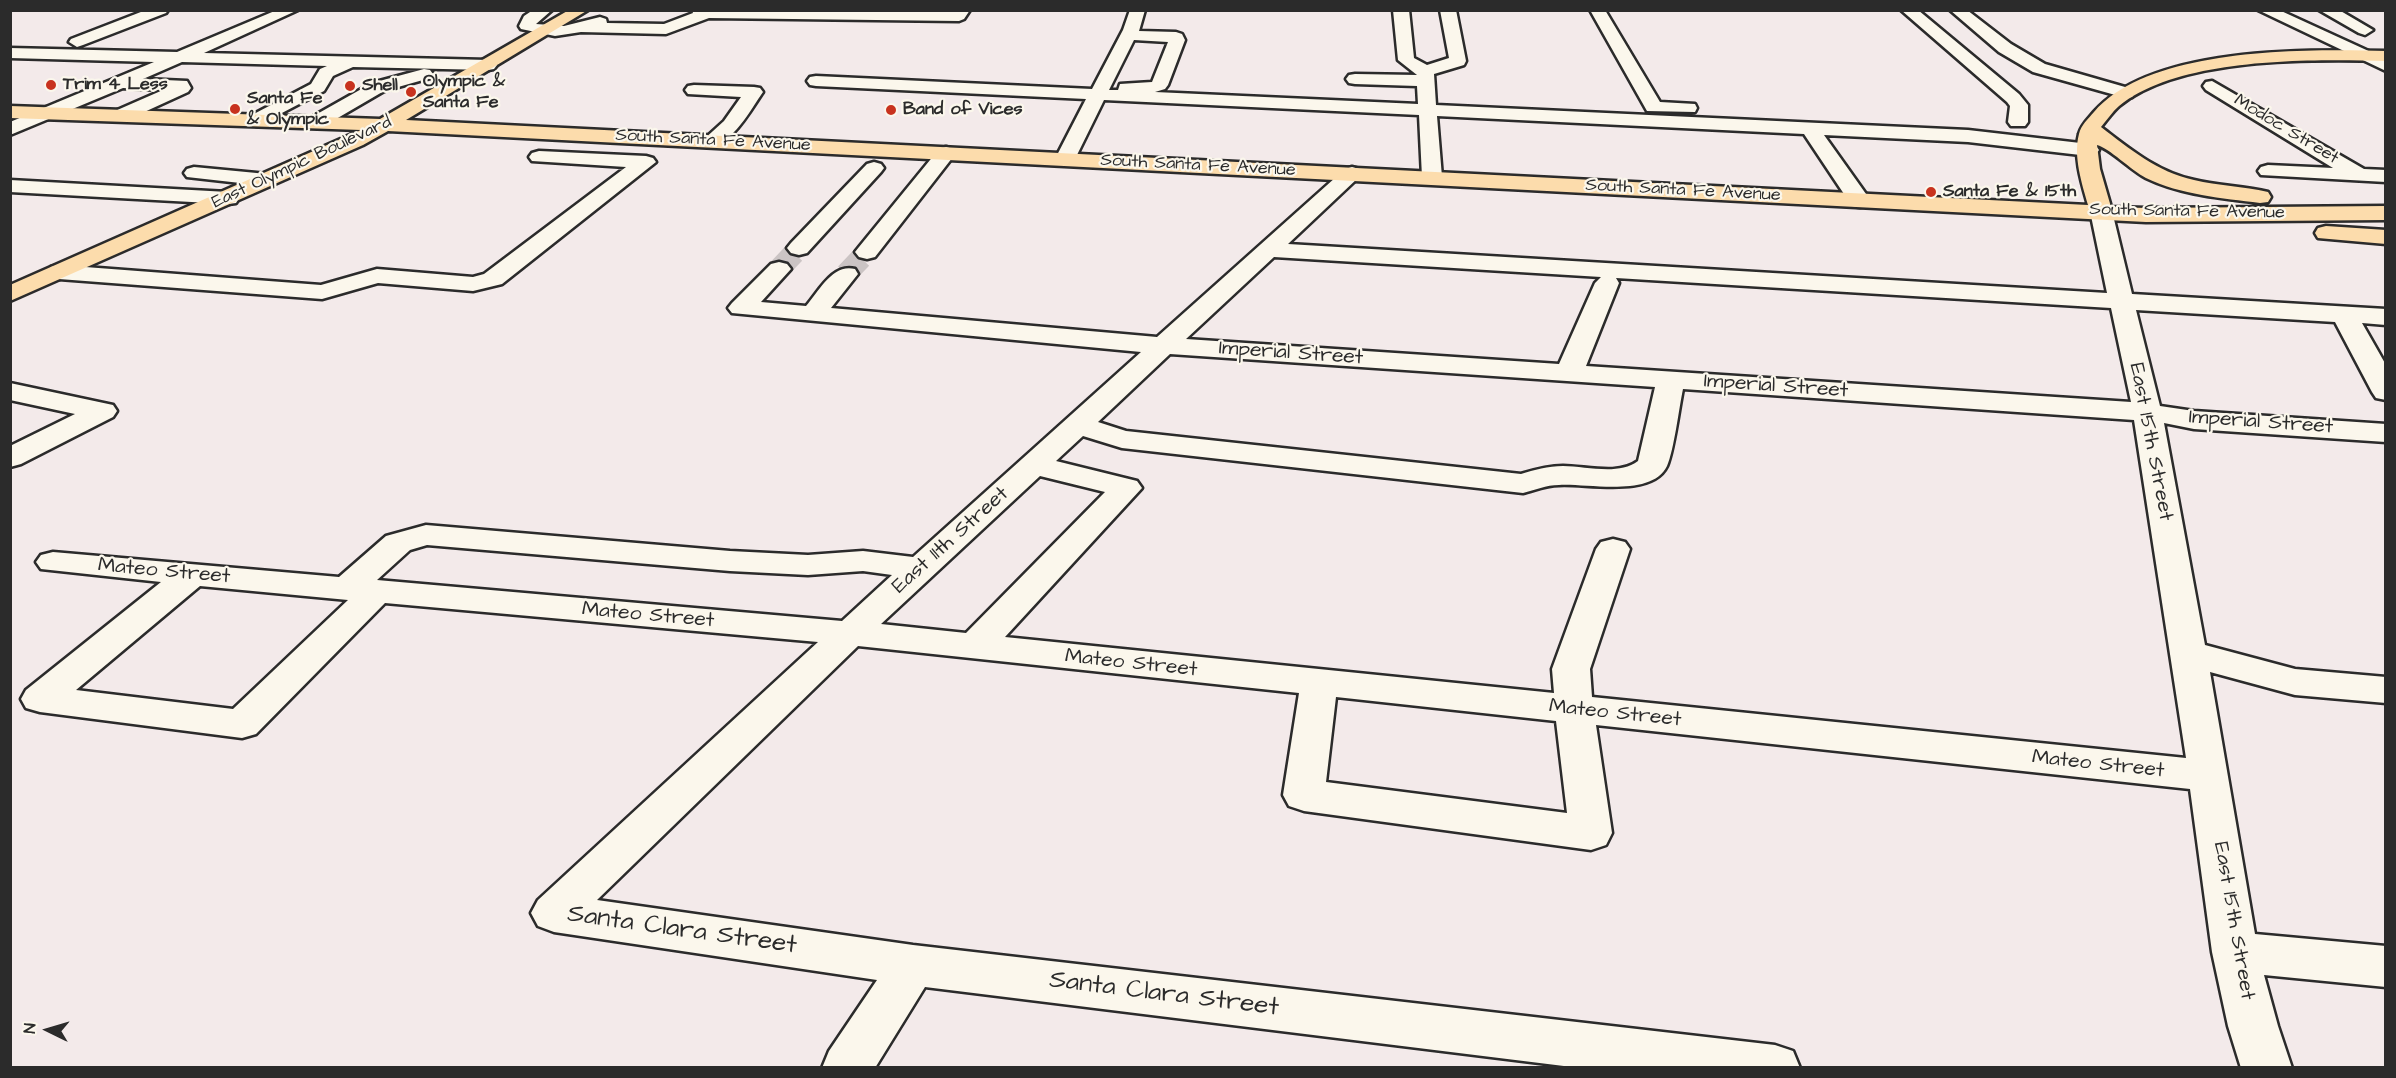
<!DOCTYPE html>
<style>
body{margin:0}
#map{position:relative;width:2396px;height:1078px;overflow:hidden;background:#f3eaea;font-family:"Architects Daughter",sans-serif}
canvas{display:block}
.frame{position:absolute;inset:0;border:12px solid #2b2b2b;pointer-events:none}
.north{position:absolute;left:18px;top:1000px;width:60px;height:60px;-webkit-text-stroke:4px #fbf7ec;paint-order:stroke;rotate:275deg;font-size:16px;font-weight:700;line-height:24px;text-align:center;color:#2b2b2b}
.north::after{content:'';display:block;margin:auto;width:21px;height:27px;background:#2b2b2b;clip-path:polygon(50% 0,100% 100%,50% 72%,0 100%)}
</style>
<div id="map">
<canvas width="2396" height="1078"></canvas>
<div class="frame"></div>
<div class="north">N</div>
</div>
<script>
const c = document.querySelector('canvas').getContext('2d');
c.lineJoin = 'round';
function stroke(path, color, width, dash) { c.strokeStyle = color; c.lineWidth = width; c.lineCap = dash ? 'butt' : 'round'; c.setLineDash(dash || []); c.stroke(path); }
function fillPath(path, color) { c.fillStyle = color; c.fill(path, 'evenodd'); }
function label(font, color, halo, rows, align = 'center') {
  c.font = font + ' "Architects Daughter",sans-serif'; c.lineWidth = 4.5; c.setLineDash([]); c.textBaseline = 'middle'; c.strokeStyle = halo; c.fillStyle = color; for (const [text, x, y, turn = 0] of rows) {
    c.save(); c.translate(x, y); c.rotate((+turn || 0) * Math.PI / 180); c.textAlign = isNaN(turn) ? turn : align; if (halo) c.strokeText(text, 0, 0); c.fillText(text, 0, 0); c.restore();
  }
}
stroke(new Path2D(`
 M 779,269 L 799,248
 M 846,274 L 867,252`), '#cbc4c4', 22, [22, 10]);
const minor = new Path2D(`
 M 146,10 L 168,10 L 166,13 L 83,45 L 77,47 L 69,42 L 71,39 Z
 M 277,10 L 298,10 L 204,53 L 488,60 L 494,61 L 497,65 L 494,69 L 488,70 L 353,67 L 333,76 L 324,91 L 257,126 L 250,124 L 248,120 L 250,116 L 311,84 L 320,69 L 327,66 L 182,62 L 143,79 L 187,81 L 191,88 L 188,92 L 129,119 L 115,119 L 113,115 L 115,111 L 163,90 L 123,88 L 10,135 L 10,122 L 154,62 L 10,58 L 10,48 L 177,52 Z
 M 533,10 L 552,10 L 536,24 L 564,26 L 600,17 L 606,19 L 607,23 L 664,24 L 693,13 L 692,10 L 970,10 L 964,19 L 959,21 L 709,18 L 666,34 L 581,32 L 555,36 L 521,29 L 519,26 L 524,16 Z
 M 1130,10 L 1145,10 L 1139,31 L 1176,32 L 1182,34 L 1185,40 L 1168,85 L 1165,89 L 1155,92 L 1418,104 L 1417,86 L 1355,84 L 1349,83 L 1346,79 L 1349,75 L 1355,74 L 1417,75 L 1398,60 L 1393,10 L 1409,10 L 1414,58 L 1427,65 L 1449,58 L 1440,10 L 1456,10 L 1466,61 L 1464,65 L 1434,74 L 1436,105 L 1968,130 L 2089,144 L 2096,146 L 2099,150 L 2096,154 L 2089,156 L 1968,142 L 1824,135 L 1871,201 L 1868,206 L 1860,207 L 1852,206 L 1804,134 L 1437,116 L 1442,177 L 1439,181 L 1432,183 L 1425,181 L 1422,177 L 1419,115 L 1104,100 L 1075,159 L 1072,163 L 1058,163 L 1055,159 L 1086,99 L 816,86 L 810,85 L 807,81 L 810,77 L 816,76 L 1092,89 L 1123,30 ZM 1134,40 L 1168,42 L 1152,82 L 1120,84 L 1118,90 L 1109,90 Z
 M 1590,10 L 1605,10 L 1660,102 L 1695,104 L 1697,108 L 1695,112 L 1647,111 Z
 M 1901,10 L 1918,10 L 2019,94 L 2028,105 L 2028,122 L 2025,126 L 2011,126 L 2008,122 L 2010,106 L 2007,102 Z
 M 1950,10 L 1967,10 L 2011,44 L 2045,64 L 2132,89 L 2135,93 L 2132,97 L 2126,98 L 2033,72 L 1999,52 Z
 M 2258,10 L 2279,10 L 2386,59 L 2386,71 Z
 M 2319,10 L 2339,10 L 2373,30 L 2365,35 L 2359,33 Z
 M 424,69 L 430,70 L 433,74 L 430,78 L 384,91 L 324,126 L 310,126 L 307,122 L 310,118 L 372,83 Z
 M 2212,81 L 2364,169 L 2386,170 L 2386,182 L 2261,175 L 2258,171 L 2261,167 L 2268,165 L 2333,168 L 2206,90 L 2203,86 L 2206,82 Z
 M 694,85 L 754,87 L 760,88 L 763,92 C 751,109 729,151 705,145 L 702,141 L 724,121 L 741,97 L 688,94 L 685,90 L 688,86 Z
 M 946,147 L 953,149 L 956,153 L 875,257 L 867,259 L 859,257 L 855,252 L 859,247 L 939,149 Z
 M 539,151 L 646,156 L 653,158 L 656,162 L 502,284 L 473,291 L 378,283 L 322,299 L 59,279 L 51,277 L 47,272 L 51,267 L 59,265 L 321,285 L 377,269 L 473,277 L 484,274 L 626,167 L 532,161 L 529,157 L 532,153 Z
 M 874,162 L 881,164 L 884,168 L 881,172 L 807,253 L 799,255 L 791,253 L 787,248 L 791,243 L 867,164 Z
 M 194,167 L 267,174 L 274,176 L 277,180 L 274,184 L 267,186 L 187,177 L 184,173 L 187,169 Z
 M 1352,167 L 1359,169 L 1362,173 L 1359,177 L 1288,244 L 2107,293 L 2090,211 L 2093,206 L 2101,204 L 2109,206 L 2112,211 L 2132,294 L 2386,309 L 2386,325 L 2362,323 L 2386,365 L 2386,400 L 2376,398 L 2372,392 L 2335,322 L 2136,310 L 2160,406 L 2194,411 L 2386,424 L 2386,442 L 2194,429 L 2164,423 L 2205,645 L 2295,669 L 2386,677 L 2386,703 L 2295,695 L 2210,672 L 2255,934 L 2386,946 L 2386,987 L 2264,975 L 2278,1026 L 2292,1068 L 2241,1068 L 2228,1026 L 2212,952 L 2190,789 L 1596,725 L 1612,833 L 1606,845 L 1591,850 L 1304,811 L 1289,806 L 1283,795 L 1299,693 L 858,646 L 597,900 L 913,945 L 1775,1045 L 1793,1051 L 1800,1068 L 1580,1068 L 925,987 L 875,1068 L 822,1068 L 829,1051 L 877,980 L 554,932 L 538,926 L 531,913 L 538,900 L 818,642 L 385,603 L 256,734 L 242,738 L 40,712 L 26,708 L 21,699 L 26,690 L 161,582 L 41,569 L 36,562 L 41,555 L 53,552 L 339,577 L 386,536 L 426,525 L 730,551 L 808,555 L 863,551 L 913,557 L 1141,352 L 732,313 L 728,308 L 732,303 L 771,264 L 779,262 L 787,264 L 791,269 L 761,302 L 806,306 C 819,291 833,263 855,269 L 858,274 L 831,308 L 1157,337 L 1345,169 ZM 1274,257 L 1601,277 L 1595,283 L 1559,364 L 1186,339 ZM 1616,278 L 2111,308 L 2131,402 L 1586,366 L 1619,283 ZM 1170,354 L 1655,387 L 1638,461 C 1618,476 1586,466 1563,466 C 1548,466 1534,470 1521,474 L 1126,431 L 1098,422 ZM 1683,389 L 2134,420 L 2186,758 L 1592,697 L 1590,669 L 1630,549 L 1625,542 L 1613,539 L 1601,542 L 1596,549 L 1552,669 L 1554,693 L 1005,637 L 1142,488 L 1137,481 L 1056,461 L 1083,436 L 1122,448 L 1523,493 C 1535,490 1546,485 1559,485 C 1586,483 1652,498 1667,466 C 1674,450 1679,408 1683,389 ZM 1040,476 L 1105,492 L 966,633 L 881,624 ZM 427,545 L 730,571 L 808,575 L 863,571 L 892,575 L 842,621 L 377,580 L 410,550 ZM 200,586 L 348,600 L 233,709 L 76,690 ZM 1336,697 L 1556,721 L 1567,813 L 1326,782 Z
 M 10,180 L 228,192 L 236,193 L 239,198 L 236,203 L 228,204 L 10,192 Z
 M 10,383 L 113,405 L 117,411 L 113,417 L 21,464 L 10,467 L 10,446 L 75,414 L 10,400 Z`);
const major = new Path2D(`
 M 569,10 L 588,10 L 406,120 L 2088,205 C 2082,184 2073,156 2079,134 C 2081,125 2088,119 2094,112 C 2150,47 2305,49 2386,51 L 2386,61 C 2311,59 2179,57 2119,106 C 2112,112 2107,120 2101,127 C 2130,149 2157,172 2194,180 C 2218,186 2243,186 2268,192 L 2271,197 L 2268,202 L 2260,203 C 2222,198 2181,195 2146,178 C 2131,170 2109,148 2097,145 L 2100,169 L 2111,207 L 2146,208 L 2386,206 L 2386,220 L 2146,222 L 388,131 L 363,145 L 10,301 L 10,285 L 361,130 L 10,118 L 10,106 L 380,119 Z
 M 2326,226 L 2386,230 L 2386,244 L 2318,238 L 2315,233 L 2318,228 Z`);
stroke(minor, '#2b2b2b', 5);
stroke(major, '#2b2b2b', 5);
fillPath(minor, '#fbf7ec');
fillPath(major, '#fcdcac');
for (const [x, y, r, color] of [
 [51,85,6,"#c8321e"],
 [350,86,6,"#c8321e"],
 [411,92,6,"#c8321e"],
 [235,109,6,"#c8321e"],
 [891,110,6,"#c8321e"],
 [1931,192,6,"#c8321e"]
]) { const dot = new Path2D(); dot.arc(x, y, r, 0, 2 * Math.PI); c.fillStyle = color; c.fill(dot); stroke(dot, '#fbf7ec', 2); }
label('bold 18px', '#2b2b2b', '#fbf7ec', [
 ["Olympic &",423,82],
 ["Santa Fe",423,103],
 ["Trim 4 Less",63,85],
 ["Shell",362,86],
 ["Santa Fe",247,99],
 ["& Olympic",247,120],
 ["Band of Vices",903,110],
 ["Santa Fe & 15th",1943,192]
], 'left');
label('18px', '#2b2b2b', '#fbf7ec', [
 ["Modoc Street",2286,130,31],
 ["South Santa Fe Avenue",713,141,3],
 ["East Olympic Boulevard",302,163,-25],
 ["South Santa Fe Avenue",1198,166,3],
 ["South Santa Fe Avenue",1683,191,3],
 ["South Santa Fe Avenue",2187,212,1]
]);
label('21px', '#2b2b2b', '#fbf7ec', [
 ["Imperial Street",1291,354,4],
 ["Imperial Street",1776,387,4],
 ["Imperial Street",2261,423,4],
 ["East 15th Street",2150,442,79],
 ["East 11th Street",951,541,-42],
 ["Mateo Street",164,572,5],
 ["Mateo Street",648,616,5],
 ["Mateo Street",1131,664,6],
 ["Mateo Street",1615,714,6],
 ["Mateo Street",2098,765,6],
 ["East 15th Street",2233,921,80]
]);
label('26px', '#2b2b2b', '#fbf7ec', [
 ["Santa Clara Street",682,931,8],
 ["Santa Clara Street",1164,995,7]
]);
</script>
